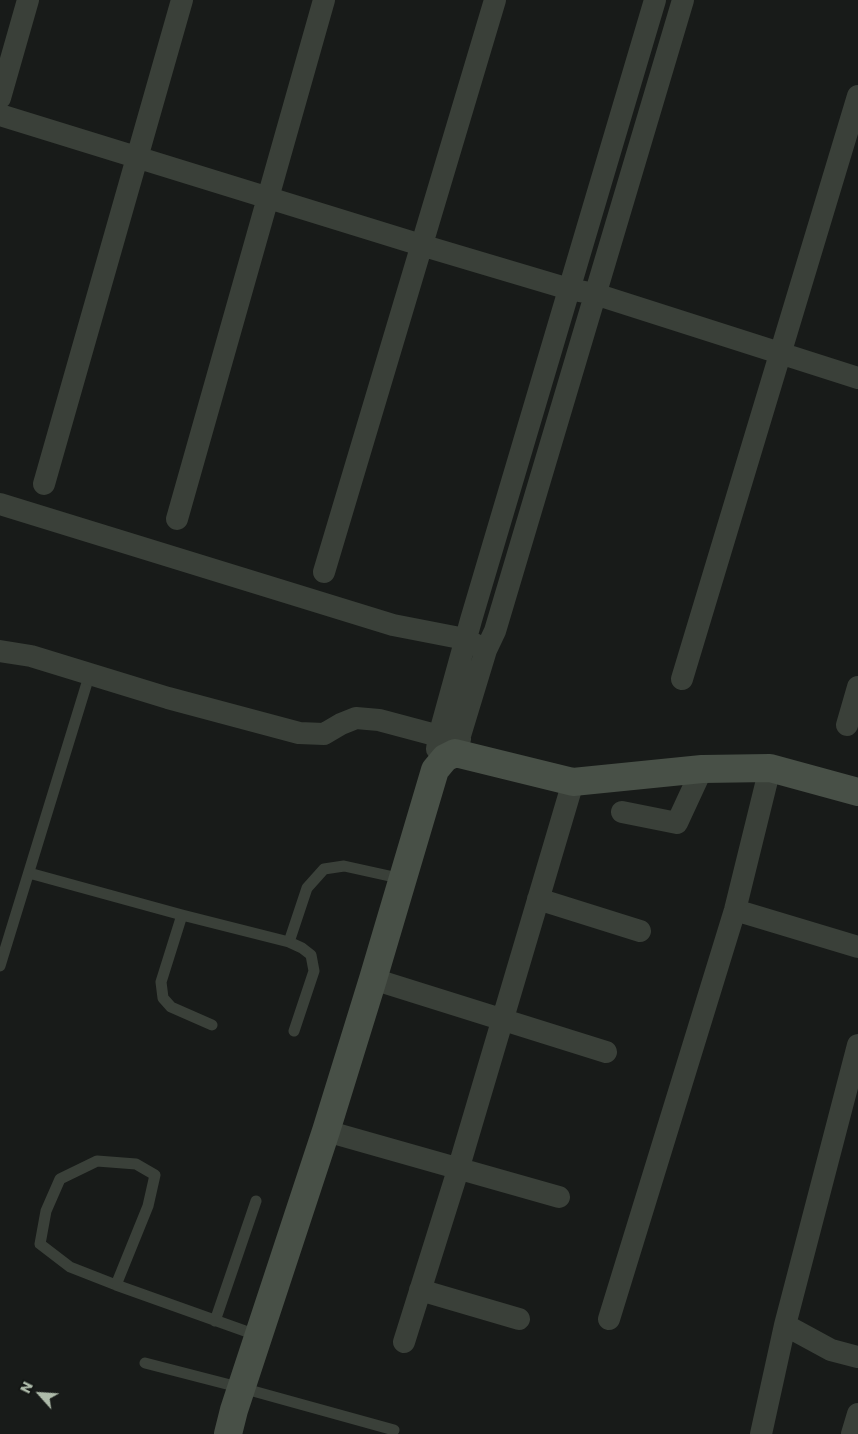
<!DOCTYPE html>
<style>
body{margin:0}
#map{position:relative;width:858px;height:1434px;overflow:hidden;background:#181b19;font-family:Poppins,sans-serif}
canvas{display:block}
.north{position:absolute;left:15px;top:1369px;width:50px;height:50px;-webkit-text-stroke:4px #131614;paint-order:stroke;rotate:296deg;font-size:14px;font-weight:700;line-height:20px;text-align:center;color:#aebbaa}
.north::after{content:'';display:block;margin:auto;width:18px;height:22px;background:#aebbaa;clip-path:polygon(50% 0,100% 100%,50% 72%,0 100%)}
</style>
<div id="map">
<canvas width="858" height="1434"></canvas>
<div class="north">N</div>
</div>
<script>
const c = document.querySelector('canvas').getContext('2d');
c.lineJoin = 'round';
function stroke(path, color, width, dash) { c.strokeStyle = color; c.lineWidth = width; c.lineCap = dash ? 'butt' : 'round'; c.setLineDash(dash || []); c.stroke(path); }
stroke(new Path2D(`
 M 29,873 L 182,915 L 289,942 L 302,948 L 311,955 L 314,971 L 294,1031
 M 182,915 L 161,982 L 163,998 L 171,1007 L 212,1025
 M 289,942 L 307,888 L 324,869 L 344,866 L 403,879
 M 0,966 L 90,673
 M 97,1161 L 136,1164 L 155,1175 L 148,1206 L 116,1285 L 70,1267 L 40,1244 L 46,1211 L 60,1179 Z
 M 116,1285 L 259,1336
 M 215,1321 L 256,1201
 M 145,1363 L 242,1388 L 394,1430`), '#3a4039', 11);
stroke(new Path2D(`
 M 0,98 L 28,0
 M 0,115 L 421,245 L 569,289 L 595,294 L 858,378
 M 44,484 L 182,0
 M 0,504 L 393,625 L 465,639 L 478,646
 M 177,519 L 324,0
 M 324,572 L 495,0
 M 0,651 L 31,656 L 168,698 L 299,733 L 324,734 L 341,724 L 356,718 L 379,720 L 439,736 L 437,749
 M 682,679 L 858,96
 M 847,725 L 858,687
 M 460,739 L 439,736 L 471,620 L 655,0
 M 455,752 L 486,650 L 495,631 L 683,0
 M 622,812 L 677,823 L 702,769
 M 538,899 L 640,931
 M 735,910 L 858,947
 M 373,979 L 606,1052
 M 326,1131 L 559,1197
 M 420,1290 L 519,1319
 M 609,1319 L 735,910 L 770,768
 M 785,1325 L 831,1350 L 858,1357
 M 404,1342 L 458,1170 L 573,782
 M 761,1434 L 785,1325 L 858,1045
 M 852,1434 L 858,1414`), '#3a4039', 22);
stroke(new Path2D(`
 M 228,1434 L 234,1410 L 326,1131 L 373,979 L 435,770 L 445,758 L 455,753 L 573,782 L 702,769 L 770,768 L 858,792`), '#485047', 28);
</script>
